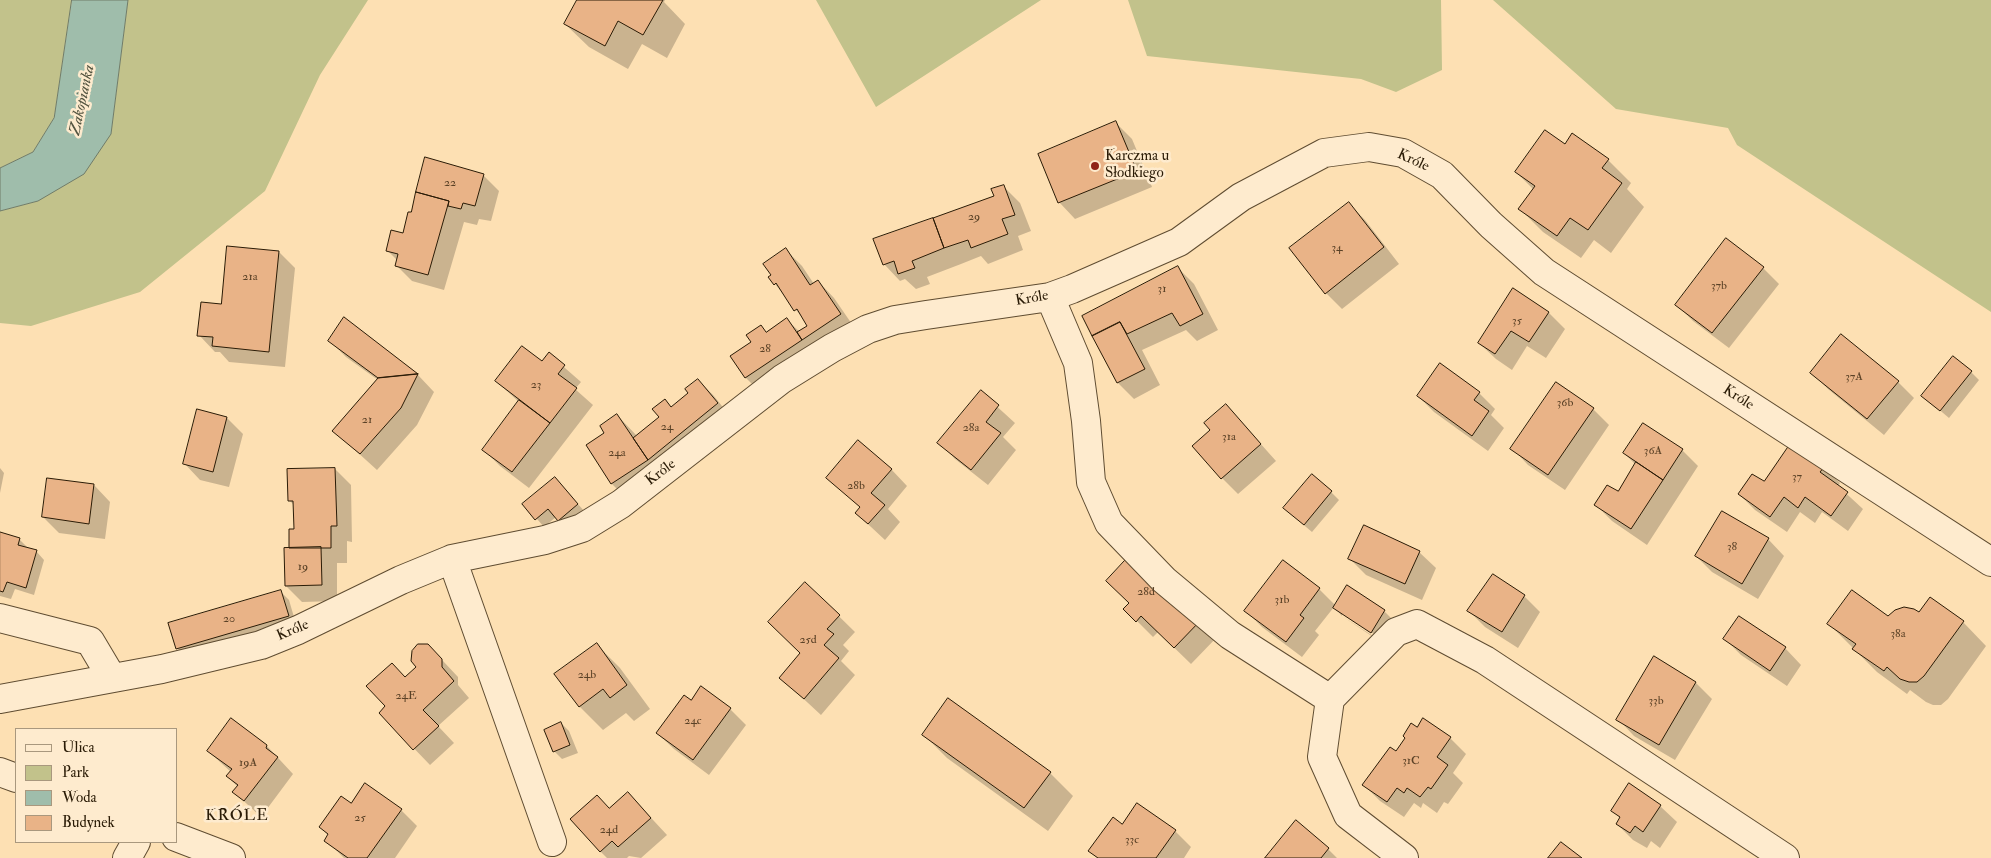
<!DOCTYPE html>
<meta charset="utf-8">
<style>
body{margin:0}
#map{position:relative;width:1991px;height:858px;overflow:hidden;background:#fde0b3;font-family:"IM FELL Double Pica",serif}
canvas{display:block}
.legend{position:absolute;left:15px;top:728px;width:162px;height:115px;box-sizing:border-box;background:#feebce;border:1px solid #a9987e;margin:0;padding:6px 9px;list-style:none;font-size:15px;color:#2a1b06}
.legend li{display:flex;align-items:center;gap:10px;height:25px}
.legend b{width:25px;border:1px solid #a9987e}
</style>
<div id="map">
<canvas width="1991" height="858"></canvas>
<ul class="legend">
<li><b style="height:6px;background:#feebce"></b>Ulica</li>
<li><b style="height:14px;background:#c2c28b"></b>Park</li>
<li><b style="height:14px;background:#9fbdab"></b>Woda</li>
<li><b style="height:14px;background:#e9b387"></b>Budynek</li>
</ul>
</div>
<script>
const c = document.querySelector('canvas').getContext('2d');
c.lineJoin = 'round';
function fillPath(path, color) { c.fillStyle = color; c.fill(path, 'evenodd'); }
function stroke(path, color, width, dash) { c.strokeStyle = color; c.lineWidth = width; c.lineCap = dash ? 'butt' : 'round'; c.setLineDash(dash || []); c.stroke(path); }
function label(font, color, halo, rows, align = 'center') {
  c.font = font + ' "IM FELL Double Pica",serif'; c.lineWidth = 5; c.setLineDash([]); c.textBaseline = 'middle'; c.strokeStyle = halo; c.fillStyle = color; for (const [text, x, y, turn = 0] of rows) {
    c.save(); c.translate(x, y); c.rotate((+turn || 0) * Math.PI / 180); c.textAlign = isNaN(turn) ? turn : align; if (halo) c.strokeText(text, 0, 0); c.fillText(text, 0, 0); c.restore();
  }
}
fillPath(new Path2D(`
 M 0,0 L 72,0 L 54,118 L 33,152 L 0,168 Z
 M 128,0 L 368,0 L 320,75 L 265,191 L 140,292 L 31,326 L 0,323 L 0,211 L 38,201 L 111,134 Z
 M 816,0 L 1041,0 L 876,107 Z
 M 1128,0 L 1441,0 L 1442,70 L 1396,92 L 1361,79 L 1147,56 Z
 M 1493,0 L 1991,0 L 1991,312 L 1737,145 L 1728,128 L 1616,109 Z`), '#c2c28b');
const water = new Path2D(`
 M 72,0 L 128,0 L 111,134 L 84,174 L 38,201 L 0,211 L 0,168 L 33,152 L 54,118 Z`);
fillPath(water, '#9fbdab');
stroke(water, '#707c69', 1);
fillPath(new Path2D(`
 M 578,0 L 665,0 L 664,2 L 685,24 L 667,58 L 642,44 L 628,69 L 589,47 L 565,24 Z
 M 1116,123 L 1132,139 L 1152,187 L 1075,219 L 1059,202 Z
 M 1565,146 L 1608,160 L 1631,183 L 1627,189 L 1644,207 L 1611,253 L 1594,240 L 1581,258 L 1543,232 L 1520,209 L 1534,190 L 1516,172 Z
 M 483,175 L 499,191 L 491,221 L 479,219 L 477,225 L 464,222 L 444,290 L 412,281 L 396,265 L 397,260 L 387,250 L 404,235 Z
 M 1004,187 L 1020,203 L 1031,231 L 1018,236 L 1023,250 L 988,264 L 981,256 L 961,264 L 927,277 L 930,284 L 916,289 L 905,279 L 900,281 L 884,264 L 995,197 Z
 M 1349,204 L 1365,220 L 1399,264 L 1342,309 L 1326,293 Z
 M 786,250 L 802,266 L 814,284 L 818,281 L 834,298 L 856,330 L 762,394 L 746,378 L 732,356 L 752,343 L 761,327 L 767,333 L 787,320 L 800,332 L 809,326 L 775,284 Z
 M 279,252 L 295,268 L 285,367 L 229,362 L 220,352 L 215,352 L 199,335 L 222,305 Z
 M 1178,268 L 1194,284 L 1218,330 L 1197,341 L 1186,330 L 1142,350 L 1160,385 L 1134,399 L 1118,383 L 1083,317 Z
 M 1763,268 L 1779,284 L 1729,348 L 1693,321 L 1677,305 Z
 M 1514,290 L 1549,313 L 1565,329 L 1546,358 L 1527,346 L 1512,370 L 1496,359 L 1479,343 Z
 M 344,319 L 418,375 L 434,392 L 417,425 L 377,470 L 334,431 L 378,380 L 346,357 L 329,340 Z
 M 549,354 L 581,382 L 575,389 L 593,405 L 529,488 L 500,466 L 484,450 L 519,402 L 496,381 L 542,363 Z
 M 1971,372 L 1979,380 L 1949,418 L 1923,396 Z
 M 1812,373 L 1898,382 L 1914,398 L 1884,435 L 1828,389 Z
 M 698,380 L 714,396 L 733,420 L 628,500 L 612,484 L 587,446 L 606,433 L 617,415 L 637,436 L 690,393 Z
 M 1556,384 L 1593,409 L 1609,425 L 1565,490 L 1528,465 L 1512,448 Z
 M 981,392 L 1015,423 L 1003,437 L 1016,450 L 988,485 L 955,459 L 939,442 Z
 M 1479,393 L 1495,409 L 1491,415 L 1504,428 L 1488,451 L 1434,412 L 1418,396 Z
 M 1226,405 L 1276,461 L 1238,494 L 1222,478 Z
 M 227,418 L 243,434 L 229,487 L 200,480 L 184,463 Z
 M 1682,450 L 1698,466 L 1647,545 L 1612,521 L 1596,505 L 1618,493 L 1636,465 L 1624,453 Z
 M 1824,467 L 1840,483 L 1838,486 L 1863,509 L 1848,531 L 1822,512 L 1815,523 L 1800,512 L 1787,532 L 1755,510 L 1739,494 L 1764,483 Z
 M 0,468 L 4,473 L 0,493 Z
 M 335,469 L 351,485 L 352,542 L 347,541 L 347,563 L 337,563 L 337,601 L 302,602 L 286,586 L 295,531 L 294,505 L 289,500 Z
 M 891,469 L 907,486 L 888,509 L 900,522 L 885,540 L 856,513 L 861,508 L 828,478 Z
 M 555,478 L 585,512 L 567,528 L 556,517 L 544,527 L 524,504 Z
 M 94,485 L 110,502 L 105,539 L 59,533 L 43,517 Z
 M 1331,492 L 1339,500 L 1312,532 L 1293,516 Z
 M 0,536 L 19,539 L 27,547 L 26,549 L 36,551 L 44,560 L 34,595 L 15,589 L 11,599 L 0,596 Z
 M 1768,539 L 1784,556 L 1758,599 L 1712,572 L 1696,556 Z
 M 1419,552 L 1436,568 L 1422,600 L 1366,575 L 1350,559 Z
 M 1133,555 L 1218,636 L 1191,664 L 1158,632 L 1153,637 L 1125,609 L 1131,603 Z
 M 1283,562 L 1319,589 L 1336,606 L 1384,611 L 1392,619 L 1379,641 L 1342,616 L 1376,638 L 1377,636 L 1342,613 L 1342,616 L 1334,607 L 1315,631 L 1319,635 L 1302,657 L 1262,627 L 1246,611 Z
 M 805,583 L 855,632 L 843,645 L 849,651 L 841,661 L 855,675 L 821,715 L 781,678 L 802,654 Z
 M 281,592 L 289,600 L 296,624 L 186,657 L 178,649 Z
 M 1524,596 L 1540,612 L 1518,648 L 1485,627 L 1469,611 Z
 M 1920,614 L 1963,622 L 1986,646 L 1948,699 L 1941,705 L 1933,705 L 1926,702 L 1910,690 L 1907,694 L 1877,672 L 1829,624 Z
 M 1739,618 L 1785,648 L 1801,665 L 1787,686 L 1741,655 L 1725,639 Z
 M 428,645 L 458,677 L 458,685 L 469,698 L 438,726 L 454,743 L 430,765 L 380,713 L 405,678 L 418,667 Z
 M 597,645 L 620,668 L 650,709 L 634,721 L 626,713 L 603,730 L 580,707 L 556,674 Z
 M 1655,658 L 1696,683 L 1712,699 L 1675,760 L 1634,736 L 1618,719 Z
 M 730,709 L 746,725 L 709,775 L 674,749 L 657,733 Z
 M 232,720 L 267,746 L 293,774 L 261,817 L 234,792 L 238,787 L 227,776 L 231,772 L 208,751 Z
 M 1424,720 L 1450,738 L 1466,754 L 1453,773 L 1463,783 L 1448,804 L 1444,802 L 1437,813 L 1423,803 L 1421,808 L 1414,803 L 1404,817 L 1380,801 L 1364,785 L 1397,753 Z
 M 561,723 L 569,731 L 578,753 L 562,759 L 554,751 Z
 M 924,735 L 1050,773 L 1073,796 L 1048,831 L 947,758 Z
 M 1629,785 L 1660,806 L 1677,822 L 1660,848 L 1651,841 L 1647,848 L 1633,840 L 1617,824 L 1620,818 L 1612,810 Z
 M 628,793 L 667,835 L 641,858 L 629,856 L 627,858 L 607,858 L 600,851 L 610,809 Z
 M 351,805 L 401,810 L 417,826 L 395,858 L 344,858 L 326,840 L 329,836 L 320,827 Z
 M 1123,825 L 1175,831 L 1191,847 L 1184,858 L 1097,858 L 1090,851 Z
 M 1328,849 L 1337,858 L 1267,858 Z`), '#0003');
const building = new Path2D(`
 M 577,0 L 663,0 L 643,35 L 618,21 L 605,46 L 564,24 Z
 M 1116,121 L 1137,171 L 1058,203 L 1038,154 Z
 M 1545,130 L 1565,144 L 1572,133 L 1609,159 L 1602,168 L 1622,183 L 1588,230 L 1570,218 L 1557,236 L 1518,209 L 1535,186 L 1515,172 Z
 M 425,157 L 484,174 L 475,206 L 463,203 L 461,209 L 448,206 L 449,201 L 416,192 Z
 M 1004,185 L 1015,215 L 1002,219 L 1008,234 L 971,248 L 968,240 L 944,248 L 933,218 L 994,196 L 991,189 Z
 M 416,192 L 449,201 L 428,275 L 395,266 L 398,254 L 386,251 L 391,230 L 403,233 L 408,212 L 411,212 Z
 M 1349,202 L 1384,247 L 1325,294 L 1289,248 Z
 M 933,218 L 944,248 L 912,261 L 915,268 L 898,274 L 894,261 L 883,265 L 873,239 Z
 M 1726,238 L 1764,267 L 1712,333 L 1675,305 Z
 M 227,246 L 279,251 L 269,352 L 212,346 L 213,337 L 197,336 L 201,302 L 221,304 Z
 M 786,248 L 810,285 L 818,280 L 841,314 L 802,340 L 797,332 L 807,326 L 797,309 L 794,311 L 776,283 L 774,285 L 768,277 L 771,275 L 763,264 Z
 M 1178,266 L 1203,314 L 1180,326 L 1172,313 L 1127,334 L 1120,322 L 1092,336 L 1082,316 Z
 M 1513,288 L 1549,312 L 1529,342 L 1511,331 L 1495,354 L 1478,343 Z
 M 344,317 L 418,374 L 378,378 L 328,341 Z
 M 787,318 L 802,340 L 745,378 L 730,356 L 751,342 L 746,335 L 761,325 L 766,332 Z
 M 1120,322 L 1145,369 L 1117,383 L 1092,336 Z
 M 1841,334 L 1899,381 L 1867,419 L 1810,373 Z
 M 522,346 L 542,361 L 549,352 L 565,365 L 558,374 L 577,388 L 550,423 L 495,381 Z
 M 1953,356 L 1972,371 L 1940,411 L 1921,396 Z
 M 1440,363 L 1480,392 L 1474,400 L 1489,411 L 1472,436 L 1417,396 Z
 M 418,374 L 401,408 L 360,454 L 332,431 L 378,378 Z
 M 698,379 L 718,403 L 648,460 L 633,438 L 659,417 L 652,409 L 665,399 L 671,407 L 688,393 L 685,389 Z
 M 1556,382 L 1594,408 L 1548,475 L 1510,449 Z
 M 981,390 L 999,405 L 986,422 L 1001,433 L 971,470 L 937,443 Z
 M 519,400 L 550,423 L 512,472 L 482,450 Z
 M 1226,404 L 1261,444 L 1221,479 L 1192,446 L 1210,430 L 1204,423 Z
 M 197,409 L 227,417 L 213,472 L 183,464 Z
 M 617,414 L 648,460 L 611,484 L 586,445 L 604,433 L 600,426 Z
 M 1643,423 L 1683,449 L 1663,480 L 1623,453 Z
 M 858,440 L 892,469 L 871,493 L 885,505 L 868,524 L 855,513 L 860,507 L 826,478 Z
 M 1791,443 L 1825,466 L 1820,472 L 1848,492 L 1831,516 L 1805,497 L 1798,508 L 1784,497 L 1770,517 L 1738,494 L 1752,474 L 1764,481 Z
 M 1636,462 L 1663,480 L 1631,529 L 1594,505 L 1607,485 L 1618,491 Z
 M 335,468 L 337,526 L 331,526 L 331,548 L 289,548 L 289,529 L 294,529 L 293,501 L 288,501 L 287,469 Z
 M 1312,474 L 1332,491 L 1304,525 L 1283,508 Z
 M 555,477 L 578,504 L 558,521 L 548,509 L 535,520 L 522,504 Z
 M 47,478 L 94,484 L 89,524 L 42,517 Z
 M 1722,511 L 1769,538 L 1742,584 L 1695,556 Z
 M 1364,525 L 1420,551 L 1405,584 L 1348,559 Z
 M 0,532 L 20,538 L 18,545 L 37,550 L 26,588 L 7,582 L 3,592 L 0,591 Z
 M 321,547 L 322,585 L 285,586 L 284,548 Z
 M 1132,553 L 1202,619 L 1174,648 L 1141,616 L 1136,622 L 1123,609 L 1129,603 L 1106,581 Z
 M 1283,560 L 1320,588 L 1300,615 L 1304,618 L 1286,642 L 1244,611 Z
 M 1493,574 L 1525,595 L 1502,632 L 1467,611 Z
 M 805,582 L 840,615 L 827,629 L 834,634 L 824,645 L 839,658 L 804,699 L 779,678 L 800,653 L 768,622 Z
 M 1347,585 L 1385,610 L 1371,633 L 1333,608 Z
 M 281,590 L 289,616 L 176,649 L 168,623 Z
 M 1852,590 L 1888,616 L 1895,610 L 1904,607 L 1914,609 L 1919,612 L 1930,597 L 1964,621 L 1924,676 L 1917,682 L 1909,682 L 1900,679 L 1887,667 L 1884,671 L 1852,649 L 1856,644 L 1827,624 Z
 M 1739,616 L 1786,647 L 1770,671 L 1723,639 Z
 M 597,643 L 627,685 L 610,698 L 603,689 L 579,707 L 554,674 Z
 M 418,644 L 428,644 L 442,659 L 442,667 L 454,681 L 423,710 L 439,726 L 413,750 L 379,713 L 385,706 L 366,686 L 392,663 L 405,677 L 416,667 L 411,661 L 412,651 Z
 M 1654,656 L 1696,682 L 1659,745 L 1616,720 Z
 M 701,686 L 731,708 L 693,760 L 656,733 L 684,695 L 691,700 Z
 M 948,698 L 1051,772 L 1024,808 L 922,735 Z
 M 231,718 L 267,745 L 266,748 L 278,757 L 244,801 L 232,792 L 238,785 L 226,776 L 232,769 L 207,751 Z
 M 1423,718 L 1451,737 L 1437,757 L 1448,765 L 1431,789 L 1428,787 L 1420,797 L 1407,788 L 1404,793 L 1397,788 L 1387,802 L 1362,785 L 1390,747 L 1396,751 L 1405,738 L 1403,736 L 1411,723 L 1417,727 Z
 M 561,722 L 570,745 L 553,752 L 544,730 Z
 M 365,783 L 402,809 L 367,858 L 348,858 L 324,841 L 328,834 L 319,827 L 341,796 L 351,803 Z
 M 1629,783 L 1661,805 L 1643,832 L 1635,826 L 1630,833 L 1616,824 L 1620,817 L 1611,811 Z
 M 628,792 L 651,818 L 618,847 L 612,841 L 600,852 L 570,819 L 597,795 L 609,808 Z
 M 1137,803 L 1176,830 L 1156,858 L 1098,858 L 1088,851 L 1113,817 L 1122,824 Z
 M 1296,820 L 1329,848 L 1321,858 L 1265,858 Z
 M 1561,842 L 1582,858 L 1548,858 Z`);
fillPath(building, '#e9b387');
stroke(building, '#2a1b06', 1);
const minor = new Path2D(`
 M 1050,297 L 1078,363 L 1086,421 L 1091,482 L 1109,523 L 1164,580 L 1230,635 L 1330,699 L 1322,757 L 1348,815 L 1404,858
 M 452,559 L 552,842
 M 0,618 L 90,641 L 112,678
 M 0,699 L 162,669 L 261,645 L 298,630 L 401,580 L 452,559 L 545,540 L 582,528 L 621,504 L 782,379 L 832,348 L 868,329 L 895,320 L 926,315 L 1050,297 L 1072,289 L 1179,242 L 1241,197 L 1324,153 L 1369,147 L 1403,153 L 1442,175 L 1491,225 L 1544,272 L 1991,562
 M 1330,699 L 1396,632 L 1417,624 L 1485,660 L 1785,858
 M 0,772 L 16,778
 M 176,837 L 231,858
 M 127,858 L 136,842`);
stroke(minor, '#5f4c31', 30);
stroke(minor, '#feebce', 28);
for (const [x, y, r, color] of [
 [1095,166,5,"#8f2418"]
]) { const dot = new Path2D(); dot.arc(x, y, r, 0, 2 * Math.PI); c.fillStyle = color; c.fill(dot); stroke(dot, '#feebce', 2); }
label('12px', '#5a4126', null, [
 ["22",450,183],
 ["29",974,217],
 ["34",1337,248],
 ["21a",250,277],
 ["37b",1719,286],
 ["31",1162,289],
 ["35",1517,321],
 ["28",765,349],
 ["37A",1854,377],
 ["23",536,385],
 ["36b",1565,403],
 ["21",367,420],
 ["24",667,427],
 ["28a",971,428],
 ["31a",1229,437],
 ["36A",1653,451],
 ["24a",617,453],
 ["37",1797,477],
 ["28b",856,486],
 ["38",1732,547],
 ["19",303,567],
 ["28d",1146,592],
 ["31b",1282,600],
 ["20",229,619],
 ["38a",1898,634],
 ["25d",808,640],
 ["24b",587,675],
 ["24E",406,696],
 ["33b",1656,701],
 ["24c",693,721],
 ["31C",1411,761],
 ["19A",248,763],
 ["25",360,818],
 ["24d",609,830],
 ["33c",1132,840]
]);
label('15px', '#2a1b06', '#feebce', [
 ["Karczma u",1105,157],
 ["Słodkiego",1105,174]
], 'left');
label('15px', '#2a1b06', '#feebce', [
 ["Króle",1413,161,25],
 ["Króle",1032,299,-10],
 ["Króle",1738,398,33],
 ["Króle",661,473,-37],
 ["Króle",293,631,-23]
]);
label('italic 16px', '#535440', '#feebce', [
 ["Zakopianka",83,100,-78]
]);
c.letterSpacing = '1px';
label('16px', '#2a1b06', '#feebce', [
 ["KRÓLE",237,817]
]);
c.letterSpacing = '0px';
</script>
